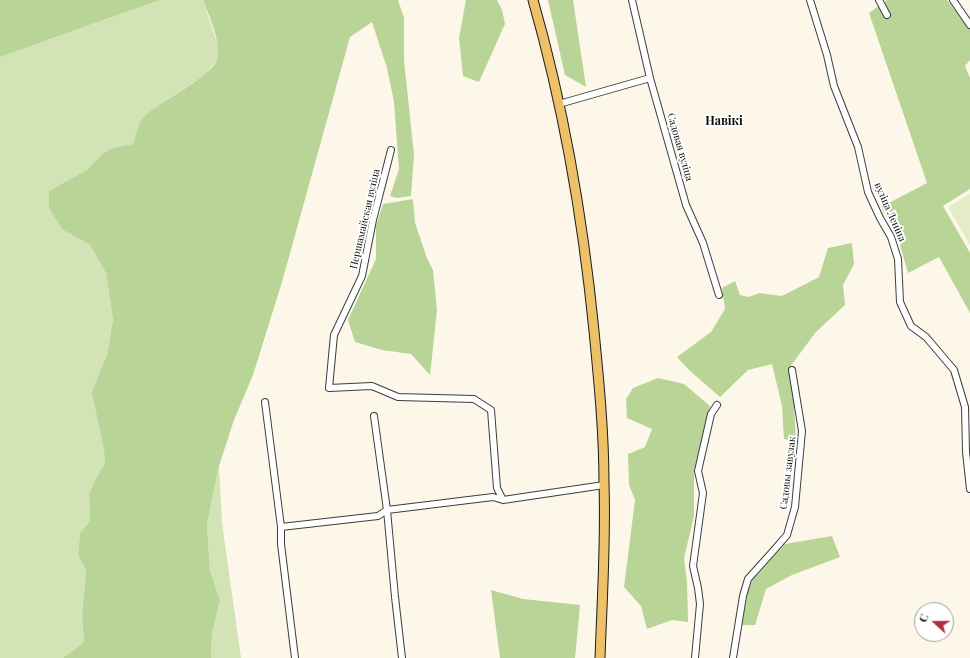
<!DOCTYPE html>
<meta charset="utf-8">
<style>
body{margin:0}
#map{position:relative;width:970px;height:658px;overflow:hidden;background:#fdf7e9;font-family:"Playfair Display",serif}
canvas{display:block}
.north{position:absolute;left:914px;top:602px;width:40px;height:40px;box-sizing:border-box;background:#fff;border:1px solid #9d9d9d;border-radius:50%;rotate:291deg;font-size:11px;font-weight:700;line-height:16px;text-align:center;color:#0a0a0a}
.north::after{content:'';display:block;margin:auto;width:14px;height:18px;background:#ae2e41;clip-path:polygon(50% 0,100% 100%,50% 72%,0 100%)}
</style>
<div id="map">
<canvas width="970" height="658"></canvas>
<div class="north">С</div>
</div>
<script>
const c = document.querySelector('canvas').getContext('2d');
c.lineJoin = 'round';
function fillPath(path, color) { c.fillStyle = color; c.fill(path, 'evenodd'); }
function stroke(path, color, width, dash) { c.strokeStyle = color; c.lineWidth = width; c.lineCap = dash ? 'butt' : 'round'; c.setLineDash(dash || []); c.stroke(path); }
function label(font, color, halo, rows, align = 'center') {
  c.font = font + ' "Playfair Display",serif'; c.lineWidth = 4; c.setLineDash([]); c.textBaseline = 'middle'; c.strokeStyle = halo; c.fillStyle = color; for (const [text, x, y, turn = 0] of rows) {
    c.save(); c.translate(x, y); c.rotate((+turn || 0) * Math.PI / 180); c.textAlign = isNaN(turn) ? turn : align; if (halo) c.strokeText(text, 0, 0); c.fillText(text, 0, 0); c.restore();
  }
}
fillPath(new Path2D(`
 M 161,0 L 203,0 L 218,45 L 218,58 L 205,75 L 162,103 L 142,119 L 133,144 L 112,148 L 102,154 L 88,169 L 49,191 L 63,230 L 90,245 L 106,273 L 113,318 L 107,355 L 101,369 L 105,465 L 97,476 L 89,494 L 90,521 L 80,533 L 78,555 L 86,570 L 82,616 L 84,642 L 63,658 L 0,658 L 0,57 L 123,13 Z
 M 219,466 L 222,523 L 241,658 L 211,658 L 212,634 L 220,600 L 210,571 L 207,524 Z`), '#d2e4b6');
fillPath(new Path2D(`
 M 0,0 L 161,0 L 123,13 L 0,57 Z
 M 203,0 L 398,0 L 404,18 L 404,60 L 414,155 L 411,196 L 397,198 L 390,196 L 399,169 L 394,102 L 387,68 L 372,22 L 350,37 L 282,282 L 253,375 L 234,420 L 219,466 L 207,524 L 210,571 L 220,600 L 212,634 L 211,658 L 63,658 L 84,642 L 82,616 L 86,570 L 78,555 L 80,533 L 90,521 L 89,494 L 97,476 L 105,464 L 104,449 L 92,393 L 101,369 L 107,355 L 113,319 L 106,273 L 90,245 L 63,230 L 49,208 L 49,191 L 88,169 L 102,154 L 112,148 L 133,144 C 136,136 138,124 143,118 C 158,101 215,77 218,56 C 220,40 209,16 203,0 Z
 M 466,0 L 497,0 L 502,10 L 505,24 L 479,82 L 463,76 L 459,38 Z
 M 548,0 L 573,0 L 586,87 L 565,75 Z
 M 887,0 L 947,0 L 970,28 L 970,60 L 965,66 L 970,78 L 970,189 L 943,206 L 970,253 L 970,313 L 939,257 L 908,273 L 898,238 L 881,207 L 927,183 L 869,13 Z
 M 413,199 L 415,223 L 427,258 L 433,270 L 437,310 L 430,375 L 411,354 L 382,350 L 355,342 L 348,320 L 376,259 L 376,226 L 383,204 Z
 M 852,243 L 854,264 L 843,285 L 845,305 L 816,332 L 789,368 L 794,403 L 796,442 L 784,439 L 782,406 L 772,364 L 748,370 L 720,397 L 689,370 L 677,357 L 711,332 L 725,309 L 722,288 L 735,281 L 740,295 L 749,297 L 759,293 L 782,296 L 819,277 L 828,248 Z
 M 658,378 L 684,384 L 710,406 L 694,470 L 694,516 L 684,558 L 687,582 L 688,622 L 672,620 L 647,629 L 641,606 L 624,587 L 635,500 L 629,485 L 628,454 L 645,447 L 652,429 L 627,418 L 626,399 L 633,388 Z
 M 832,536 L 840,557 L 792,575 L 766,589 L 755,625 L 742,625 L 748,592 L 752,581 L 785,544 Z
 M 491,590 L 523,599 L 580,605 L 575,658 L 500,658 Z`), '#b8d497');
fillPath(new Path2D(`
 M 970,194 L 970,245 L 948,207 Z`), '#e3ecc7');
const street = new Path2D(`
 M 632,0 L 650,78 L 686,205 L 703,243 L 719,295
 M 810,0 L 827,55 L 834,86 L 858,147 L 868,192 L 880,218 L 891,237 L 898,259 L 900,302 L 911,326 L 926,337 L 954,370 L 965,407 L 966,452 L 970,489
 M 879,0 L 887,15
 M 953,0 L 970,25
 M 559,104 L 650,78
 M 391,150 L 373,220 L 362,276 L 334,335 L 329,388 L 372,386 L 398,397 L 474,399 L 491,410 L 497,488 L 503,500
 M 265,402 L 281,527 L 281,544 L 295,658
 M 374,416 L 387,510 L 395,597 L 402,658
 M 281,527 L 378,516 L 387,510 L 493,497 L 503,500 L 604,485
 M 695,658 L 700,604 L 698,588 L 693,566 L 703,493 L 698,471 L 711,414 L 717,405
 M 733,658 L 743,596 L 748,579 L 774,550 L 787,535 L 795,507 L 802,431 L 792,370`);
const primary = new Path2D(`
 M 533,0 C 564,108 583,220 594,331 C 599,382 604,433 604,484 C 606,542 602,600 600,658`);
stroke(street, '#3d3d3d', 8);
stroke(primary, '#1b1b1b', 11);
stroke(street, '#fff', 6);
stroke(primary, '#eec169', 9);
label('10px', '#0a0a0a', '#fff', [
 ["Садовая вуліца",680,147,74],
 ["вуліца Леніна",890,212,66],
 ["Першамайская вуліца",365,219,-77],
 ["Садовы завулак",788,473,-83]
]);
label('bold 12px', '#0a0a0a', '#fff', [
 ["Навікі",724,121]
]);
</script>
